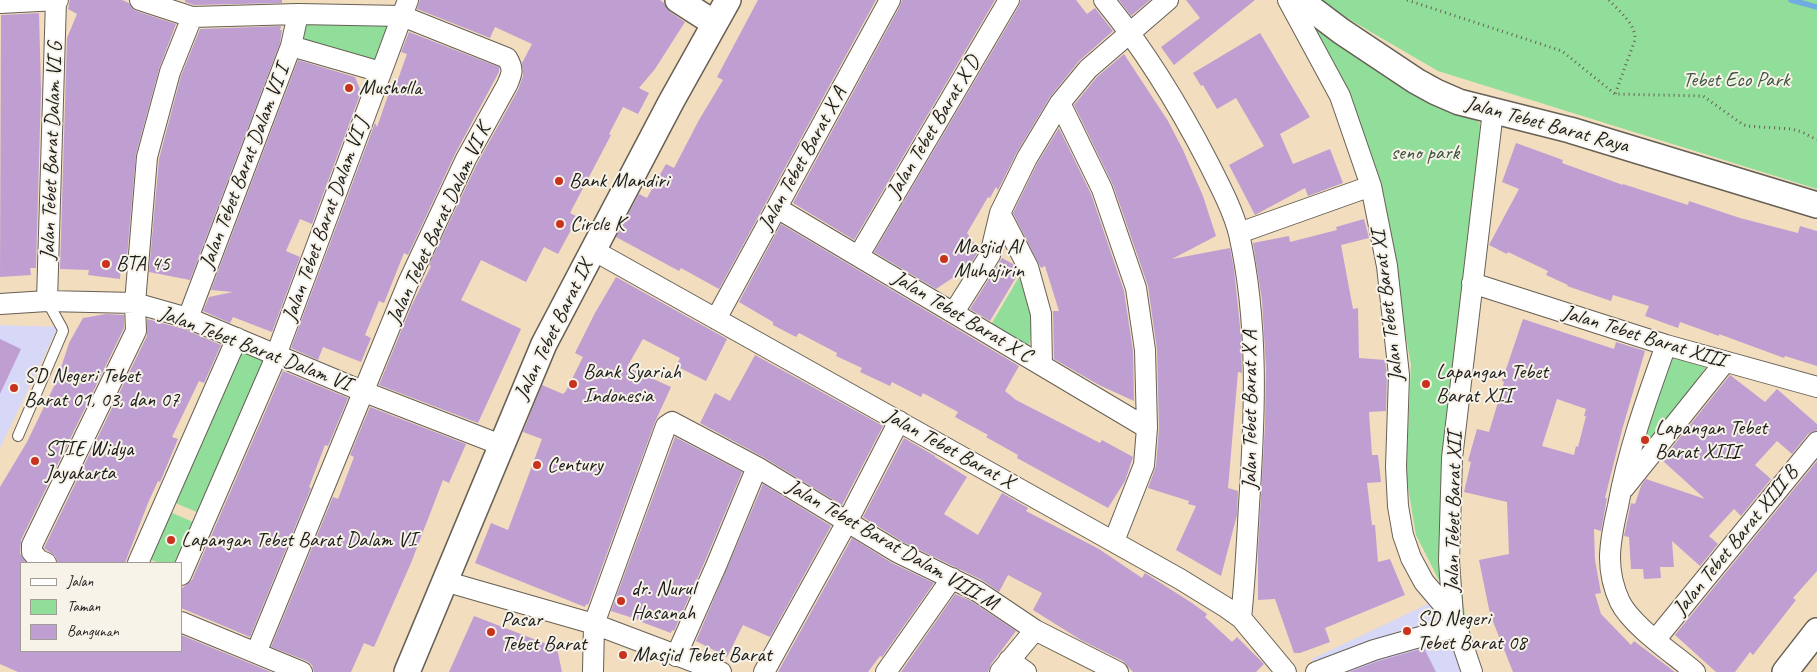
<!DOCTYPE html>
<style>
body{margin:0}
#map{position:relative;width:1817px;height:672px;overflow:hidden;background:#f2ddbe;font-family:Caveat,sans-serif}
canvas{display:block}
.legend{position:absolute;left:20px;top:562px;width:162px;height:90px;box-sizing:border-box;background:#f7f3e8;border:1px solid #9f9d96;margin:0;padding:6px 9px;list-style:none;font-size:15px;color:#1c1c1c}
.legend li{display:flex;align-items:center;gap:10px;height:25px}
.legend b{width:25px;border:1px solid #9f9d96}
</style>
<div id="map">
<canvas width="1817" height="672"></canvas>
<ul class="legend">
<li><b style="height:6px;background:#fff"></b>Jalan</li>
<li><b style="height:14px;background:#91de9b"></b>Taman</li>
<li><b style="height:14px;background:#bf9fd1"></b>Bangunan</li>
</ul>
</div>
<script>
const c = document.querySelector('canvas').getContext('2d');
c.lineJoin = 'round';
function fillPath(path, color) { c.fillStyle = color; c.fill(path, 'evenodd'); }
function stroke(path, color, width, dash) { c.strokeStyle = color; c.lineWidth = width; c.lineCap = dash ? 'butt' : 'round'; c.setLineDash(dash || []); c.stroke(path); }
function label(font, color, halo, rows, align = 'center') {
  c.font = font + ' Caveat,sans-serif'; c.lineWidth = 4; c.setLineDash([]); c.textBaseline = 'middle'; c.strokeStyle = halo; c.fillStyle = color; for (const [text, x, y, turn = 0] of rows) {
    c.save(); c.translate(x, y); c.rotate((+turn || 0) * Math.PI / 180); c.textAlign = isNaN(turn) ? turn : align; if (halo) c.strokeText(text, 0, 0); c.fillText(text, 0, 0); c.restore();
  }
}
fillPath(new Path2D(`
 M 0,325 L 58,327 L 0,448 Z
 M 1430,603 L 1463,672 L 1319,672 L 1312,659 Z`), '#d7d7f8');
fillPath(new Path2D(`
 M 1316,0 L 1817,0 L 1817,189 L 1438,71 Z
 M 301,16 L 396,20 L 379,63 L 298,41 Z
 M 1308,23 L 1480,123 L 1478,179 L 1449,494 L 1465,615 L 1451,604 L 1416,535 L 1406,475 L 1411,365 L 1378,183 L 1351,97 Z
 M 1022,272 L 1027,283 L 1033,327 L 1028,350 L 989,328 Z
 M 239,347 L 265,358 L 199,513 L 173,502 Z
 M 1669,357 L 1706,367 L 1675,411 L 1629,469 Z
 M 170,512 L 193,522 L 174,563 L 160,563 L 149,559 Z`), '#91de9b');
stroke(new Path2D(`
 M 1791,0 L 1817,7`), '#70abe1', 5.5);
fillPath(new Path2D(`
 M 70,0 L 122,0 L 129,3 L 132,8 L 136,11 L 176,24 L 159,69 L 136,154 L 126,268 L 121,267 L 120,279 L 88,275 L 89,270 L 60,269 L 67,38 L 77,14 L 68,9 Z
 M 185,0 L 282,0 L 282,3 L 194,5 L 185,2 Z
 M 420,0 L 660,0 L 664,3 L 670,12 L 685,22 L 655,69 L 639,88 L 649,93 L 638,114 L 623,107 L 609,134 L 611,135 L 570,213 L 578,217 L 558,254 L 544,247 L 526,282 L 481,260 L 461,300 L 521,329 L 478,423 L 379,385 L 411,307 L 431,266 L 429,265 L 477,164 L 518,90 L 523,76 L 522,63 L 532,44 L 495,27 L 490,38 L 417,9 Z
 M 758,0 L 876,0 L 719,289 L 681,268 L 679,271 L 616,237 L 639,194 L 647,198 L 666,164 L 674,168 L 699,120 L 723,80 L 717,77 Z
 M 902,0 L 995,0 L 854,240 L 793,203 L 900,6 Z
 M 1021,0 L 1076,0 L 1087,14 L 1095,8 L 1113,31 L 1079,61 L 1050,97 L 1017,152 L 998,190 L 996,187 L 990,198 L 988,197 L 967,233 L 979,250 L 969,267 L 936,289 L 874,252 L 1019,6 Z
 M 1119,0 L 1150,0 L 1131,16 Z
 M 1186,0 L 1255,0 L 1174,65 L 1161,47 L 1200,18 Z
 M 39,13 L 41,91 L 36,268 L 30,268 L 31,275 L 0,277 L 1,15 Z
 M 281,26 L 280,30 L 282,30 L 280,43 L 190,280 L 149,272 L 159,159 L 181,76 L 200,29 Z
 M 409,32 L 499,67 L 499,72 L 455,154 L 408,255 L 404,253 L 384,303 L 379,301 L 365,335 L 371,338 L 361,362 L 323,347 L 318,360 L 291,348 L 375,123 L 377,127 L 393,81 L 397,82 L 407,54 L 401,52 Z
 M 1260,33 L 1310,117 L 1280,134 L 1293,164 L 1330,149 L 1343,183 L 1308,196 L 1305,188 L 1255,215 L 1229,165 L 1264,146 L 1236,98 L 1217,109 L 1203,85 L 1201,86 L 1193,73 Z
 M 1124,54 L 1168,121 L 1183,150 L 1203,196 L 1216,236 L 1172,259 L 1230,248 L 1234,269 L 1241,336 L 1242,373 L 1238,372 L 1228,488 L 1238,491 L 1237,515 L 1221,576 L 1176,550 L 1196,506 L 1188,504 L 1189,501 L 1148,488 L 1156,466 L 1159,428 L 1157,350 L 1148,286 L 1113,185 L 1074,105 L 1097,77 Z
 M 298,60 L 355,77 L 361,92 L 312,224 L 300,219 L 286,251 L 300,257 L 272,332 L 233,317 L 230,323 L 203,311 L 209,297 L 233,292 L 211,290 Z
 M 1059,128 L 1091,194 L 1124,291 L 1133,351 L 1134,401 L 1099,385 L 1054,359 L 1053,311 L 1059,311 L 1045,266 L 1041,268 L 1013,213 L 1037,164 Z
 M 1516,143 L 1563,160 L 1562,163 L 1623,185 L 1623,184 L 1688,205 L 1689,201 L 1740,218 L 1798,233 L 1800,226 L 1817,231 L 1817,366 L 1785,356 L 1784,358 L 1719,334 L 1719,336 L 1680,322 L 1678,328 L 1645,316 L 1649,306 L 1613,295 L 1611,301 L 1567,286 L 1568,285 L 1546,275 L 1548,271 L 1508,252 L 1507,254 L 1489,245 L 1519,189 L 1502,182 Z
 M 1364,219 L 1369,238 L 1341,245 L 1353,309 L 1358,308 L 1359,358 L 1385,360 L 1387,375 L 1386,411 L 1369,412 L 1372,455 L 1378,455 L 1381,482 L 1367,483 L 1372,525 L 1375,525 L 1378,562 L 1390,559 L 1405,595 L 1325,628 L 1330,642 L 1300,653 L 1294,653 L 1275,599 L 1258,600 L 1258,551 L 1265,424 L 1266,369 L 1262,300 L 1253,243 L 1289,236 L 1290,242 L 1337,230 L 1336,227 Z
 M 781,224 L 1019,366 L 1005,391 L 1016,400 L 1100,443 L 1102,440 L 1133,457 L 1125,481 L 1108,508 L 1017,458 L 1018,455 L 986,437 L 988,435 L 955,417 L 958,412 L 923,393 L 921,397 L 892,382 L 890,386 L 860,372 L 862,368 L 836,356 L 837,353 L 799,333 L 796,337 L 773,325 L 773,322 L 739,302 Z
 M 1002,258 L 1013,264 L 1018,274 L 990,321 L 970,309 Z
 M 616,277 L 727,339 L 706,381 L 676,366 L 680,358 L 643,339 L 627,367 L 671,387 L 655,422 L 588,605 L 586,604 L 585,607 L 475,563 L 491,523 L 508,530 L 542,439 L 523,432 L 542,385 L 563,394 L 566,391 L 583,357 L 575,353 L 595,313 Z
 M 106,314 L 124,315 L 124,328 L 21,540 L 20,553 L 26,563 L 21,563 L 21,651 L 181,651 L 181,635 L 271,672 L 18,672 L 0,664 L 0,487 L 27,442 L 57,380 L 69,343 L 83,318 Z
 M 147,319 L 184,329 L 221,345 L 204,383 L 199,381 L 172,437 L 178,439 L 160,482 L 158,481 L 148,503 L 125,563 L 58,563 L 55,556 L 44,548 L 147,336 Z
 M 1523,319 L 1614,349 L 1616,342 L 1645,351 L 1622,430 L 1605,498 L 1607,498 L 1601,531 L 1594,529 L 1595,560 L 1601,593 L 1595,594 L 1601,614 L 1631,645 L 1634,641 L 1675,672 L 1513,672 L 1490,614 L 1479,560 L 1509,554 L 1507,502 L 1464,492 L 1471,462 L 1468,461 L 1477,429 L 1489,432 L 1504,382 L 1502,381 ZM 1557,399 L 1586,409 L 1584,416 L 1586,416 L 1578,447 L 1576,446 L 1574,455 L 1542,446 Z
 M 0,339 L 21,349 L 0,394 Z
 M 755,355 L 883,426 L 842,505 L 763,457 L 700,423 L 715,393 L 730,401 Z
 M 283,371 L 348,398 L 328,446 L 325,445 L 309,487 L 311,488 L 250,637 L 181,608 L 181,589 L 192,580 Z
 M 1730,375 L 1765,402 L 1777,389 L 1817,424 L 1817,430 L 1808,434 L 1792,454 L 1777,441 L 1755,465 L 1771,479 L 1741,516 L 1734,509 L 1709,536 L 1718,544 L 1700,566 L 1672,541 L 1674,567 L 1660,567 L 1661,578 L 1644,579 L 1643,569 L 1631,569 L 1629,537 L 1624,536 L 1631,503 L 1635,504 L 1641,486 L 1646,479 L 1705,499 L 1662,460 Z
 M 370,407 L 466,444 L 449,483 L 443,480 L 411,563 L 374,647 L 364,643 L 351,672 L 314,672 L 312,665 L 307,661 L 271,647 L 333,497 L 338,499 L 354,457 L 350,455 Z
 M 675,437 L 742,472 L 705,561 L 674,631 L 672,630 L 671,633 L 639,621 L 639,620 L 611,611 Z
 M 904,438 L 935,456 L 935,457 L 967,477 L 944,514 L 978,535 L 1002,493 L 1028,508 L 1026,511 L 1099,549 L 1142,578 L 1145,573 L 1192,603 L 1207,614 L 1205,617 L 1232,642 L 1237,637 L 1264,664 L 1256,672 L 1133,672 L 1123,661 L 1081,640 L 1033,610 L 1042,593 L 1008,575 L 999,592 L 982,580 L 903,542 L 863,517 Z
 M 1817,461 L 1817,571 L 1793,598 L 1796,600 L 1753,655 L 1750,652 L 1735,672 L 1716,672 L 1675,635 Z
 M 763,484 L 831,526 L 770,637 L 743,625 L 727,657 L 696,641 Z
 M 852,538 L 892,563 L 934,583 L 882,657 L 880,656 L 868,672 L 778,672 Z
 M 955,594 L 971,601 L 1016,631 L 991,664 L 988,672 L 901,672 Z
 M 474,616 L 557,648 L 562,672 L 449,672 Z
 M 1424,648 L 1436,672 L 1349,672 L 1378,661 Z`), '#bf9fd1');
const service = new Path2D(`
 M 18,436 L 63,331 L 62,328 L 47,301`);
const minor = new Path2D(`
 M 140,0 L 192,17 L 298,14 L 402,16 L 507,58 C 514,69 512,74 507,85 L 466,159 L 408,283 L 256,653
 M 1104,0 C 1145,50 1178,104 1208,162 C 1219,184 1233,210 1239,234 C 1259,323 1255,415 1249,505 C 1247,543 1245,581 1241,618
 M 1288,0 L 1340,96 L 1371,186 L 1387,266 L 1399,375 L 1396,467 L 1398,506 L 1403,535 L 1411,558 L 1424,582 L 1453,616
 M 0,3 L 58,0
 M 291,46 L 381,72
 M 1060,103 L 1102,189 L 1136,288 L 1145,350 L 1147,428 L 1144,465 L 1114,541
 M 777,208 L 1147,428
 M 1000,213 L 1028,267 L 1041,314 L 1042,365
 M 1239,233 L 1371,186
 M 593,250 L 1180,579 L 1227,608 L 1241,618 L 1286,672
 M 859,255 L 1009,0
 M 1472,283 L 1666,345 L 1817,387
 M 47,301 L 56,0
 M 0,304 L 47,301 L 135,303 L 188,318 L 362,391 L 501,445
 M 954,312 L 990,255 L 1000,213 L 1027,158 L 1060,103 L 1088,69 L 1168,0
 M 188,318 L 291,46 L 298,14
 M 716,319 L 890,0
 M 1666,345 C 1647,398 1628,450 1618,506 C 1614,523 1610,541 1610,558 C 1610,573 1614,589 1620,602 C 1632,626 1674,654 1695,672
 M 1624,488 L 1725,362
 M 46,563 L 39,560 L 32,552 L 32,545 L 136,331 L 135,303 L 147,157 L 170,72 L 192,17
 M 138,563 L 237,338
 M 181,575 L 272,366 L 408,0
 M 444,581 L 594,624 L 721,672
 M 181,622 L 302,672
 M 1656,639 L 1817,442
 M 676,656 L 716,566 L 757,467
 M 1009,660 L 1026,672
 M 593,672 L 594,624 L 666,426 L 672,422 L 757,467 L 897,552 L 977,591 L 1035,630 L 1118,672
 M 764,672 L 847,522 L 899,421
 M 886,672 L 952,578
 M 1000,672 L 1035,630
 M 1316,672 L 1374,650 L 1455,627
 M 1472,672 L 1453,616 L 1449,561 L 1452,458 L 1493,111`);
const tertiary = new Path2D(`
 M 678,0 L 714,23
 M 1300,0 L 1341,31 L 1416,81 L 1436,92 L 1459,102 L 1570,130 L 1817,205
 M 407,672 L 544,344 L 671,102 L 728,0
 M 1785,672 L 1817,631`);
stroke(service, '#676055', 12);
stroke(minor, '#676055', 22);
stroke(tertiary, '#676055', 28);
stroke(new Path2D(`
 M 1407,0 L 1562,51 L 1615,94 L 1703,96 L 1742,124 L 1747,126 L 1791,129 L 1802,132 L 1817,140
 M 1609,0 C 1619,11 1636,24 1635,40 L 1615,94`), '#676055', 3, [1, 4]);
stroke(service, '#fff', 10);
stroke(minor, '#fff', 20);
stroke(tertiary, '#fff', 25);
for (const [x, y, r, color] of [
 [349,88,5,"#c8321e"],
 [559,181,5,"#c8321e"],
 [560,224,5,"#c8321e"],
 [944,259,5,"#c8321e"],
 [106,264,5,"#c8321e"],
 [573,384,5,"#c8321e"],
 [1426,384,5,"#c8321e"],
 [14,388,5,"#c8321e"],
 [1645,440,5,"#c8321e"],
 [35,461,5,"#c8321e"],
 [537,465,5,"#c8321e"],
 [171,540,5,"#c8321e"],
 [621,601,5,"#c8321e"],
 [1407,631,5,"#c8321e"],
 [491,632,5,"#c8321e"],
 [623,655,5,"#c8321e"]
]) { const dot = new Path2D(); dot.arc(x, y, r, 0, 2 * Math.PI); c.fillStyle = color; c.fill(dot); stroke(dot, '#f7f3e8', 2); }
label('21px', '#3f5642', '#f7f3e8', [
 ["Tebet Eco Park",1736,80],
 ["seno park",1425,153]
]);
label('21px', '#1c1c1c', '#f7f3e8', [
 ["Musholla",359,88],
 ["Bank Mandiri",569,181],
 ["Circle K",570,224],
 ["Masjid Al",954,247],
 ["Muhajirin",954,271],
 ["BTA 45",116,264],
 ["Bank Syariah",583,372],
 ["Indonesia",583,396],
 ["Lapangan Tebet",1436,372],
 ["Barat XII",1436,396],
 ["SD Negeri Tebet",24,376],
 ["Barat 01, 03, dan 07",24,400],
 ["Lapangan Tebet",1655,428],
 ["Barat XIII",1655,452],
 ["STIE Widya",45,449],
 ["Jayakarta",45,473],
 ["Century",547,465],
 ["Lapangan Tebet Barat Dalam VI",181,540],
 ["dr. Nurul",631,589],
 ["Hasanah",631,613],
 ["SD Negeri",1417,619],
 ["Tebet Barat 08",1417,643],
 ["Pasar",501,620],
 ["Tebet Barat",501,644],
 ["Masjid Tebet Barat",633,655]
], 'left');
label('21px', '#1c1c1c', '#f7f3e8', [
 ["Jalan Tebet Barat Raya",1547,125,15],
 ["Jalan Tebet Barat X D",934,127,-59],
 ["Jalan Tebet Barat Dalam VI G",52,151,-88],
 ["Jalan Tebet Barat X A",803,159,-61],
 ["Jalan Tebet Barat Dalam VI I",245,167,-69],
 ["Jalan Tebet Barat Dalam VI J",326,220,-70],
 ["Jalan Tebet Barat Dalam VI K",439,224,-65],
 ["Jalan Tebet Barat XI",1388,306,-97],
 ["Jalan Tebet Barat X C",962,317,31],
 ["Jalan Tebet Barat IX",554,330,-64],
 ["Jalan Tebet Barat XIII",1644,337,17],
 ["Jalan Tebet Barat Dalam VI",255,349,21],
 ["Jalan Tebet Barat X A",1250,410,-90],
 ["Jalan Tebet Barat X",949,449,29],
 ["Jalan Tebet Barat XII",1454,512,-89],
 ["Jalan Tebet Barat XIII B",1736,541,-51],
 ["Jalan Tebet Barat Dalam VIII M",892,545,30]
]);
</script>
